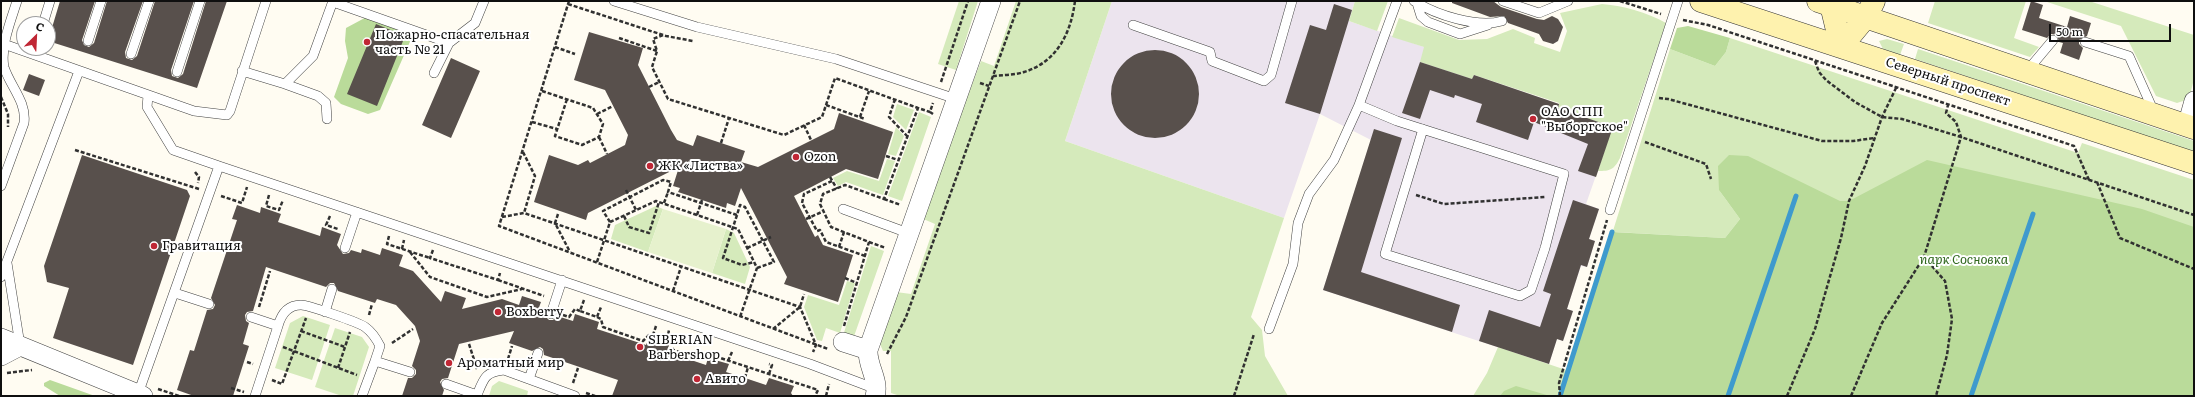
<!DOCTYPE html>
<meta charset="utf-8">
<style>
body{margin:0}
#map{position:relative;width:2195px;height:397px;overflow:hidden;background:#fffcf2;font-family:Literata,serif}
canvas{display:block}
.frame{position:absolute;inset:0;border:2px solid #0f0f0f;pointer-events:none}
.north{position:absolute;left:16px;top:16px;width:40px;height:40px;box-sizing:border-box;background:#fff;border:1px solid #9f9f9f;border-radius:50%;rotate:24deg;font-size:11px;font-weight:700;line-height:16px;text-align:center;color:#0f0f0f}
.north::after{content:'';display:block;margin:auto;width:14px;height:18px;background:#c02735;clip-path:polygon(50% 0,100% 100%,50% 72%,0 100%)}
.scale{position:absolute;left:2049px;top:24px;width:122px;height:18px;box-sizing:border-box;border:2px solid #0f0f0f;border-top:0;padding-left:5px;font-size:12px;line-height:14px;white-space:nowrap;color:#0f0f0f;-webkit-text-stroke:3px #fff;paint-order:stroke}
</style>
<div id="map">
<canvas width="2195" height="397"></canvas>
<div class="frame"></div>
<div class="north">С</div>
<div class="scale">50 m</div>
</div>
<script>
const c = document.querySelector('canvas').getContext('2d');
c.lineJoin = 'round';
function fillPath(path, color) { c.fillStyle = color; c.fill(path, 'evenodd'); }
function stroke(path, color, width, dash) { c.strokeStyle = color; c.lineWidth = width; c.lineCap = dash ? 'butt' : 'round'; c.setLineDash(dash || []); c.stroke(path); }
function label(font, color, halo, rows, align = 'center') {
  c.font = font + ' Literata,serif'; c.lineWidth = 4; c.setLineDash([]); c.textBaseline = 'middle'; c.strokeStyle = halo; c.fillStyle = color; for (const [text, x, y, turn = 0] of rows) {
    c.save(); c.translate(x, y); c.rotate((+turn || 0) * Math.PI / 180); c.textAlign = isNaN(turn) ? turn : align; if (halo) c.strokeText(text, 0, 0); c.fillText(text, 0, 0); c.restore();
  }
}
fillPath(new Path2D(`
 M 1112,1 L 1355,1 L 1349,21 L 1424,47 L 1474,75 L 1559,104 L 1613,127 L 1586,204 L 1599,209 L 1589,239 L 1595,241 L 1587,267 L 1581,266 L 1567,309 L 1573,311 L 1563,341 L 1557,339 L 1549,364 L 1323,290 L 1371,140 L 1320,114 L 1284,218 L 1065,141 Z`), '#ece4ee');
fillPath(new Path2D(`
 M 959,1 L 978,1 L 956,70 L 938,64 Z
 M 1016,1 L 1112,1 L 1065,141 L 1284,218 L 1251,317 L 1262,330 L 1265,356 L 1288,396 L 900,396 L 891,393 L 891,351 L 883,351 L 880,344 L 896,292 L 911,294 L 935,224 L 921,218 L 981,61 L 994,66 Z
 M 1355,1 L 1388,1 L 1377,31 L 1349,21 Z
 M 1935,1 L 2026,1 L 2014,38 L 2039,47 L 2030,57 L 1928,23 Z
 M 2044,1 L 2089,1 L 2194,35 L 2194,79 L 2189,99 L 2177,103 L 2156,96 L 2121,26 Z
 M 1602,4 C 1625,6 1646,12 1666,23 L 1620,158 C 1614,170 1610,171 1598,171 L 1612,127 L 1558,108 L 1559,103 L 1474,75 L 1472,79 L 1420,62 L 1424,47 L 1392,37 L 1399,18 L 1459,40 L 1487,39 L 1513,29 L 1535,38 L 1534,43 L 1560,52 L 1567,31 L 1560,13 Z
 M 1730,38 L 2078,153 L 2082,143 L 2194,180 L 2194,396 L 1473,396 L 1487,373 L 1498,347 L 1569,371 L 1670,49 L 1715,66 L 1726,52 ZM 1719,190 L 1807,296 L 1614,232 L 1725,238 L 1740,219 Z
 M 1887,39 L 1904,44 L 1900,55 L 1883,49 L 1879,41 Z
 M 1918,49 L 2194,141 L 2194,152 L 1915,59 Z
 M 897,104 L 914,110 L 906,130 L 893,117 Z
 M 919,112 L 931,117 L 902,201 L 888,196 Z
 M 896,127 L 904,136 L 896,156 L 888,154 Z
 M 887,159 L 895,161 L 883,195 L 846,182 L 838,186 L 833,178 L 847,171 L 879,181 Z
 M 656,206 L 663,209 L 648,252 L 611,239 L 615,225 Z
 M 726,229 L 734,233 L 750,267 L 745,284 L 712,273 Z
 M 871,246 L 884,251 L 852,342 L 842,339 Z
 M 847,281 L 855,283 L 840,333 L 826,328 L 822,341 L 817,340 L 804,307 L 808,295 L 839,305 Z
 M 303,316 L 330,325 L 312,380 L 275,368 L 290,323 Z
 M 335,328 L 362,337 L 369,347 L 353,396 L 342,396 L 315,387 Z
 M 499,381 L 528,391 L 527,396 L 489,396 L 492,386 Z`), '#d5eabb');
fillPath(new Path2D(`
 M 374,13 L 407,25 L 412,37 L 380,110 L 368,114 L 341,104 L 334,97 L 348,58 L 345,41 L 346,28 Z
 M 1688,26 L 1730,38 L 1726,52 L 1715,66 L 1670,49 L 1677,28 Z
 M 1729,155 L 1748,156 L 1840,201 L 1849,201 L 1927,160 L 2142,209 L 2194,227 L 2194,396 L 1560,396 L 1612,232 L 1725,238 L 1740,219 L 1719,190 L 1718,166 Z
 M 50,380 L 95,396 L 60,396 L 44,386 L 44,383 Z
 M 1516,386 L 1550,396 L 1500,396 L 1504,391 Z`), '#badb9a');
fillPath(new Path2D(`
 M 663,209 L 726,229 L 712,273 L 648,252 Z`), '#e6f1cd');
stroke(new Path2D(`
 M 1560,396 L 1612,232
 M 1728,396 L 1796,196
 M 1971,396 L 2033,214`), '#3e9acd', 5);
fillPath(new Path2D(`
 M 60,1 L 95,1 L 82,40 L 84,45 L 89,47 L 94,43 L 107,1 L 143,1 L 125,52 L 126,58 L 132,60 L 137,56 L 155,1 L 194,1 L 171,70 L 172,76 L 178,78 L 183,74 L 206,1 L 227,1 L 197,88 L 48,41 Z
 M 1452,1 L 1493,1 L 1501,7 L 1537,19 L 1544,20 L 1552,16 L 1558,19 L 1563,27 L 1558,41 L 1553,44 L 1543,41 L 1539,34 L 1508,23 L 1504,16 L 1490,17 L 1452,3 Z
 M 2031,1 L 2043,5 L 2039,18 L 2067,27 L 2070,16 L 2091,23 L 2087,36 L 2079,40 L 2079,44 L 2083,48 L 2079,60 L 2060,53 L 2063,43 L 2059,42 L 2057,35 L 2051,34 L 2047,38 L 2022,30 Z
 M 1334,4 L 1352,10 L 1320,114 L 1285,103 L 1310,25 L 1326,30 Z
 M 376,24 L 405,36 L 377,106 L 347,94 Z
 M 589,32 L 643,48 L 638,65 L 671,130 L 677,140 L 693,146 L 697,135 L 745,151 L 741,162 L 758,167 L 834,129 L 839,113 L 893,132 L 878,179 L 846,169 L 794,196 L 815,237 L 818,235 L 823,245 L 853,255 L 838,302 L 784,284 L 787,277 L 741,188 L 735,206 L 727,203 L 726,208 L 678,192 L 680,188 L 673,186 L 679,167 L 588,213 L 586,220 L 534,202 L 549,155 L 578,165 L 588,160 L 590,163 L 625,145 L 628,135 L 605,90 L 574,80 Z
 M1111 94a44 44 0 1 1 88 0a44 44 0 1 1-88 0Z
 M 451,58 L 480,71 L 451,138 L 422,125 Z
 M 1420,62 L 1472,79 L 1474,75 L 1559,104 L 1558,108 L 1613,127 L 1596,177 L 1578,171 L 1588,144 L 1534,122 L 1528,140 L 1476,122 L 1482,104 L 1455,95 L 1454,98 L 1430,90 L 1420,119 L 1402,113 Z
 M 29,74 L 45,80 L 39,96 L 23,90 Z
 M 1374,129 L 1402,138 L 1361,272 L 1460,305 L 1452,332 L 1323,290 Z
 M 82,155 L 187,190 L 190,196 L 133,365 L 53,338 L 69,288 L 47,282 L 44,266 Z
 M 1573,200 L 1599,209 L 1589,239 L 1595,241 L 1587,267 L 1581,265 L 1567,309 L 1573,311 L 1563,341 L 1557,339 L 1549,364 L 1479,341 L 1489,310 L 1540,327 L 1551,294 L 1543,291 Z
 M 237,205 L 260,213 L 261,207 L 281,214 L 278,222 L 320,236 L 322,227 L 341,234 L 337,245 L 343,254 L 349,253 L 351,250 L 361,253 L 362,249 L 380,255 L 382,248 L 403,255 L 399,266 L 413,271 L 441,302 L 445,291 L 466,298 L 462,309 L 502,299 L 519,305 L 522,296 L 541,302 L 538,310 L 545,312 L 545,316 L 549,320 L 553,320 L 557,316 L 573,321 L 575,314 L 599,322 L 597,329 L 646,345 L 649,338 L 669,345 L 667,352 L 706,365 L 708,358 L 729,364 L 726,372 L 745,378 L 766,385 L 769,378 L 794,386 L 791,393 L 793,396 L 612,396 L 618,380 L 544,355 L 543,349 L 540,347 L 532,351 L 509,343 L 514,331 L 459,344 L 448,378 L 442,379 L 440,382 L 444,390 L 442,396 L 402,396 L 408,378 L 412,378 L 416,374 L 416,370 L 412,366 L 420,341 L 415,326 L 396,305 L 377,299 L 375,303 L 338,291 L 334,283 L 330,283 L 326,287 L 266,267 L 253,311 L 247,312 L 245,315 L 246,321 L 249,323 L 243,344 L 249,346 L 233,396 L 194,396 L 177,390 L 190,350 L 194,351 L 207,310 L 213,309 L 215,305 L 211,298 L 237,220 L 232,219 Z`), '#58504c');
const lane = new Path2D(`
 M 614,1 L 697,27 L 836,59 L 956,99
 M 1397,1 L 1359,105 L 1397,121 L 1564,174 L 1545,248 L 1531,290 L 1520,296 L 1385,254 L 1423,129
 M 1414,1 C 1436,15 1477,28 1502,21
 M 1503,1 L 1539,13 L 1568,1
 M 333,2 L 449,43 L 475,23 L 484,1
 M 1417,3 L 1421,16 L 1428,22 L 1460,34 L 1488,25
 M 43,24 L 50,1
 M 1133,25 L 1210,52 L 1212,61 L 1264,81 L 1271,75 L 1292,1
 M 88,41 L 101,1
 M 2085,42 L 2129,56 L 2154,112
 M 1,43 L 194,111 L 227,115 L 230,111 L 266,1
 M 131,54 L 149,1
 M 242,71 L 285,84 L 313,56 L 333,1
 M 2027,71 L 2053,40
 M 177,72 L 200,1
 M 434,73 L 449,43
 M 285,84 L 318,96 L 326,103 L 327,119
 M 219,166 L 810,364 L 876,389
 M 1,186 L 24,123 C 27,102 10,86 4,67 C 0,47 11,20 17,1
 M 843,209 L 908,233
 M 1610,210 L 1678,1
 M 345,248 L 357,212
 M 7,263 L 20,345
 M 1,277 L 79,71
 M 175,293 L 209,304
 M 325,312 L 332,289
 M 551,314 L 562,280
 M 251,317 L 278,326 C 281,315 287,305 301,305 C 308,305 358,322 365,327 C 372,332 376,338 380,346 L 375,361 L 410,372
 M 1269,329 L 1293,264 L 1298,223 L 1309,194 L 1334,160 L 1359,105
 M 529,379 L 538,353
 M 446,384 L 477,395 C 484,378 485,372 504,370 L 575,396
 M 138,394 L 219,166 L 173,150 L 147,107 L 148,96
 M 255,396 L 278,326
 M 362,396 L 375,361`);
const street = new Path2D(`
 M 2187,126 L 2194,101
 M 1,338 L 143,396
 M 843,342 L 868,350 C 867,366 880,381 875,396
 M 868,350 L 991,1
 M 1,356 L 20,346`);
const secondary = new Path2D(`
 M 1701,1 L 2194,163
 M 1818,1 L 2194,128
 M 1832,1 L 1831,5 L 1841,47
 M 1841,47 L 1866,17 L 1874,1`);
stroke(lane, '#424242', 10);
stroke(street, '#424242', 20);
stroke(secondary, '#313131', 23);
stroke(new Path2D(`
 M 569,1 L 499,226 L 828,349
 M 1620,1 L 1661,14
 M 568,4 L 666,36 L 693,41
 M 1683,20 L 1708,25 L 2074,146 L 2089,180
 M 663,35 L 653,39 L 657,51 L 652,67 L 668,99 L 784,135 L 822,117 L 835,78 L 918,108
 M 619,38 L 657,51
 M 555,47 L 575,54
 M 1815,61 L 1819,72 L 1826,80 L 1855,102 L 1882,117 L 1902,119 L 1961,137 L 2194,215
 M 993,76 C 1002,75 1015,75 1024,72 C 1057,62 1071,33 1075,1
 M 941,82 L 968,1
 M 980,83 L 989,86
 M 649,87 L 659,82
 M 542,91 L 593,108 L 603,124 L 599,137 L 582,145 L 555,136 L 567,99
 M 1,97 L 8,114 L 8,127
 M 1659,98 L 1668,99 L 1822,141 L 1853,141 L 1874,138
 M 895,99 L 889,117 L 907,136
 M 826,105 L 865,119
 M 597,114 L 613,106
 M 933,114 L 930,112 L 933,103
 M 860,117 L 869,91
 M 532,122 L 557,129
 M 804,125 L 811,140
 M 599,137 L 607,154
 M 1645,142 L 1706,164 L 1711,179
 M 721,143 L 729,118
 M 75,150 L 199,189
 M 523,152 L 535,176 L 524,213
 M 886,156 L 898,160
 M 195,172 L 199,177 L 198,183
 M 830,177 L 837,189
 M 832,181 L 804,194 L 802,203 L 817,231 L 820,230 L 826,242 L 865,256
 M 2097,182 L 2120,238 L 2194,269
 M 626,190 L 636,210
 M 269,195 L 266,206 L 279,210 L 283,200
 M 1416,195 L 1444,204 L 1545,197
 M 221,196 L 242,203 L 247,187
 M 884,199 L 901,205
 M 664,203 L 668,192
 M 558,214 L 555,223 L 570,252
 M 697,215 L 702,200
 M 737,215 L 723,258 L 742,265 L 754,262
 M 330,216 L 326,225 L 338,229
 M 624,216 L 629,227 L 649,233 L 659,202
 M 502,217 L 524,213 L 800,307 L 816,345 L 813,352
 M 806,219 L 824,211
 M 610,222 L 603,211 L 663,180 L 671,182 L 668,192 L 737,215 L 740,205 L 745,207 L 774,262 L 757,268
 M 389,236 L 387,244 L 430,258
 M 869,242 L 886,248
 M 839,247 L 844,232
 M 747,248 L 771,237
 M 402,249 L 404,240
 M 433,250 L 430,258 L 498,280 L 500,273
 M 410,252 L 430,277 L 487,297 L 522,289
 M 1924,257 L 1945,281 L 1952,319 L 1947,355 L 1936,396
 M 597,262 L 610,222 L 656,201 L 732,227 L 738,229 L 757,268 L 740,317
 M 845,278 L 857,283
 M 498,280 L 544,296
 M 673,291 L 681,267
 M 584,300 L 580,311 L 597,317 L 601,307
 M 259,307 L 270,271
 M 369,315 L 372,304
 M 563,315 L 569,317 L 575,309 L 580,311
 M 597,317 L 601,319 L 603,327 L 643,341 L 650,334 L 653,335
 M 656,326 L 653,335 L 667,340 L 669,330
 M 844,326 L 869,242 L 831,227 L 820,204 L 823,194 L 845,185 L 884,199 L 918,108 L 930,112
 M 773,329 L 800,307 L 804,294
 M 301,331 L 345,347
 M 667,340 L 672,341 L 673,350 L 701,359 L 708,354 L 818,390 L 815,396
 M 392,343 L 413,329
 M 469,344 L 477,369
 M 283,347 L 357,375
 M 887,354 L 906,317 L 1020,1
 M 508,359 L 512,346
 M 728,361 L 732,352
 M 247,362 L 253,364
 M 338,368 L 350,332
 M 7,373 L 32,370
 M 769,374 L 772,365 L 769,364
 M 745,378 L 748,367
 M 272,380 L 282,384 L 306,318
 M 573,383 L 578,368
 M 231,388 L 244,392
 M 158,389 L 179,396
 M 586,393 L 595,396
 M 826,396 L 829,384
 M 1234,396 L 1254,334
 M 1560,396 L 1559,383 L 1607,220
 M 1787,396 L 1815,329 L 1841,238 L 1849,201 L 1865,166 L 1882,117 L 1896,88
 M 1851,396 L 1882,323 L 1924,257 L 1961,137 L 1956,122 L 1946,113 L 1948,105`), '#313131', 2.5, [4, 2]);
stroke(lane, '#fff', 9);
stroke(street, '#fff', 19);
stroke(secondary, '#fef2ae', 22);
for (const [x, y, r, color] of [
 [367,42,4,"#c02735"],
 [1533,119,4,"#c02735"],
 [796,157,4,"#c02735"],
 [650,166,4,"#c02735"],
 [154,246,4,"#c02735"],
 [498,312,4,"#c02735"],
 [640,347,4,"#c02735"],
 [449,363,4,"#c02735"],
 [697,379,4,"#c02735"]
]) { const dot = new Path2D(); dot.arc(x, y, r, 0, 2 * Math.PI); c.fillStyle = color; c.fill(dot); stroke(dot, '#fff', 1.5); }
label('13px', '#0f0f0f', '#fff', [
 ["Пожарно-спасательная",375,35],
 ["часть № 21",375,50],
 ["ОАО СПП",1541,112],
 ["\"Выборгское\"",1541,127],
 ["Ozon",804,157],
 ["ЖК «Листва»",658,166],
 ["Гравитация",162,246],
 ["Boxberry",506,312],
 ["SIBERIAN",648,340],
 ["Barbershop",648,355],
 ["Ароматный мир",457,363],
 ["Авито",705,379]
], 'left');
label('13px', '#0f0f0f', '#fff', [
 ["Северный проспект",1948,82,18]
]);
label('italic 13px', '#31681f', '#fff', [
 ["парк Сосновка",1964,260]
]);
</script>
